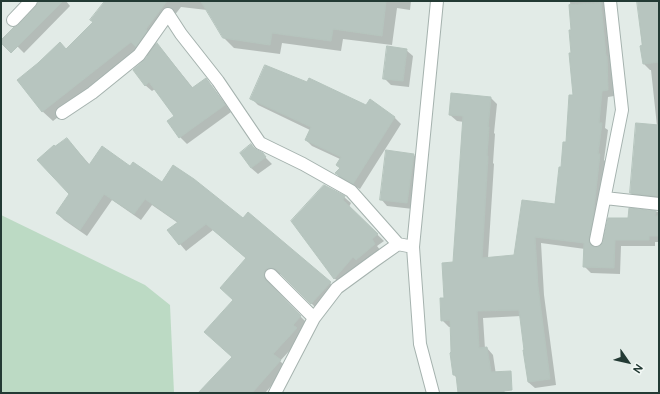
<!DOCTYPE html>
<style>
body{margin:0}
#map{position:relative;width:660px;height:394px;overflow:hidden;background:#e2ebe7;font-family:"DM Sans",sans-serif}
canvas{display:block}
.frame{position:absolute;inset:0;border:2px solid #233a34;pointer-events:none}
.north{position:absolute;left:608px;top:342px;width:40px;height:40px;-webkit-text-stroke:3px #f2f8f5;paint-order:stroke;rotate:124deg;font-size:11px;font-weight:700;line-height:16px;text-align:center;color:#233a34}
.north::after{content:'';display:block;margin:auto;width:14px;height:18px;background:#233a34;clip-path:polygon(50% 0,100% 100%,50% 72%,0 100%)}
</style>
<div id="map">
<canvas width="660" height="394"></canvas>
<div class="frame"></div>
<div class="north">N</div>
</div>
<script>
const c = document.querySelector('canvas').getContext('2d');
c.lineJoin = 'round';
function fillPath(path, color) { c.fillStyle = color; c.fill(path, 'evenodd'); }
function stroke(path, color, width, dash) { c.strokeStyle = color; c.lineWidth = width; c.lineCap = dash ? 'butt' : 'round'; c.setLineDash(dash || []); c.stroke(path); }
fillPath(new Path2D(`
 M 1,215 L 145,285 L 170,305 L 174,393 L 1,393 Z`), '#bcdac4');
fillPath(new Path2D(`
 M 42,1 L 66,1 L 70,6 L 24,53 L 18,47 L 18,27 Z
 M 106,1 L 411,1 L 410,10 L 397,8 L 392,45 L 343,39 L 341,51 L 282,43 L 280,54 L 234,48 L 224,38 L 207,10 L 181,7 L 155,40 L 157,42 L 155,43 L 163,51 L 193,88 L 206,79 L 212,86 L 231,112 L 187,144 L 180,137 L 169,122 L 175,117 L 155,89 L 152,91 L 145,85 L 148,57 L 142,51 L 53,121 L 42,111 L 66,50 L 94,23 Z
 M 570,1 L 607,1 L 613,64 L 614,96 L 608,97 L 605,128 L 608,130 L 604,160 L 606,162 L 599,224 L 595,248 L 598,248 L 629,219 L 630,209 L 659,212 L 659,242 L 655,242 L 655,246 L 621,246 L 620,274 L 591,273 L 584,266 L 585,249 L 541,243 L 544,295 L 556,385 L 535,388 L 528,382 L 521,316 L 483,318 L 485,349 L 487,348 L 493,355 L 498,388 L 504,393 L 459,393 L 458,379 L 454,375 L 451,327 L 449,327 L 442,320 L 445,299 L 454,263 L 464,122 L 457,121 L 450,115 L 491,98 L 497,104 L 494,133 L 495,134 L 493,163 L 494,164 L 488,258 L 515,256 L 556,205 L 574,96 Z
 M 638,1 L 659,1 L 659,202 L 637,199 L 631,193 L 657,126 L 651,70 L 650,70 L 644,64 L 643,46 Z
 M 406,50 L 413,56 L 409,87 L 391,85 L 384,78 Z
 M 251,98 L 366,106 L 370,101 L 395,118 L 401,124 L 360,189 L 342,180 L 336,173 L 340,168 L 337,165 L 340,159 L 312,146 L 306,140 L 310,130 L 258,105 Z
 M 67,139 L 90,165 L 130,167 L 162,184 L 243,219 L 330,283 L 337,289 L 318,310 L 284,276 L 280,274 L 277,274 L 270,281 L 270,284 L 272,288 L 308,324 L 299,332 L 303,336 L 280,361 L 287,368 L 265,393 L 212,393 L 233,357 L 234,300 L 247,259 L 213,230 L 186,251 L 180,244 L 178,223 L 152,205 L 141,220 L 112,200 L 87,236 L 64,220 L 57,213 L 70,194 L 55,148 Z
 M 251,145 L 256,150 L 262,154 L 272,164 L 258,174 L 251,168 Z
 M 413,154 L 420,161 L 413,209 L 387,206 L 381,199 Z
 M 344,197 L 351,203 L 349,207 L 384,241 L 377,246 L 381,251 L 363,265 L 360,263 L 341,284 L 334,278 L 292,221 Z`), '#0003');
const building = new Path2D(`
 M 40,1 L 63,1 L 11,53 L 1,43 L 1,40 L 14,27 L 18,25 L 36,6 Z
 M 105,1 L 167,1 L 146,29 L 147,31 L 136,47 L 131,42 L 42,112 L 17,80 L 38,63 L 60,42 L 66,49 L 93,22 L 90,20 Z
 M 201,1 L 386,1 L 382,36 L 333,29 L 331,41 L 272,33 L 270,45 L 223,38 Z
 M 637,1 L 659,1 L 659,62 L 643,64 L 640,46 L 642,45 Z
 M 601,3 L 606,56 L 607,56 L 608,90 L 602,91 L 599,123 L 602,123 L 598,154 L 600,154 L 593,217 L 589,239 L 589,242 L 591,245 L 594,247 L 598,247 L 601,245 L 603,241 L 608,218 L 628,218 L 629,208 L 656,211 L 655,216 L 659,216 L 659,236 L 649,236 L 649,240 L 615,240 L 614,268 L 583,267 L 584,243 L 535,237 L 538,287 L 550,379 L 528,382 L 523,350 L 524,350 L 519,310 L 477,311 L 479,348 L 487,347 L 491,372 L 511,371 L 512,390 L 504,391 L 504,393 L 458,393 L 456,375 L 453,375 L 450,353 L 451,352 L 450,320 L 441,321 L 440,298 L 444,298 L 442,263 L 453,262 L 463,116 L 449,115 L 451,93 L 491,97 L 488,127 L 489,127 L 487,156 L 488,156 L 482,258 L 514,255 L 522,200 L 555,204 L 559,167 L 561,167 L 563,142 L 566,142 L 569,95 L 573,95 L 569,53 L 571,53 L 569,30 L 571,30 L 569,5 Z
 M 157,43 L 192,88 L 206,78 L 225,105 L 179,138 L 167,121 L 174,116 L 149,82 L 145,86 L 133,70 L 145,59 Z
 M 387,46 L 407,49 L 403,81 L 383,79 Z
 M 265,65 L 307,82 L 309,78 L 366,105 L 370,99 L 395,117 L 353,184 L 335,173 L 340,168 L 336,165 L 341,157 L 305,140 L 311,127 L 250,99 Z
 M 636,123 L 659,125 L 659,177 L 657,196 L 630,193 Z
 M 67,138 L 89,165 L 102,146 L 130,166 L 133,162 L 162,182 L 173,165 L 194,179 L 243,218 L 248,212 L 331,282 L 311,304 L 276,269 L 273,268 L 269,268 L 265,270 L 264,273 L 264,277 L 266,280 L 301,316 L 293,325 L 297,328 L 273,354 L 281,360 L 252,393 L 198,393 L 232,357 L 204,332 L 233,300 L 220,288 L 246,258 L 206,224 L 179,245 L 167,230 L 178,222 L 145,199 L 134,214 L 104,194 L 80,230 L 56,213 L 69,194 L 37,160 L 54,145 L 55,146 Z
 M 251,144 L 254,148 L 263,153 L 266,157 L 251,168 L 240,153 Z
 M 386,150 L 414,154 L 407,203 L 380,200 Z
 M 324,185 L 345,196 L 343,200 L 378,234 L 372,239 L 375,244 L 356,260 L 353,257 L 334,279 L 291,221 Z`);
fillPath(building, '#b7c5bf');
stroke(building, '#b5c4bd', 1);
const street = new Path2D(`
 M 13,20 L 31,1
 M 62,113 L 92,93 L 139,55 L 168,14 L 181,34 L 218,81 L 260,143 L 303,164 L 351,191 L 398,244 L 413,247
 M 605,198 L 659,204
 M 596,240 L 622,110 L 610,1
 M 271,275 L 314,318
 M 275,393 L 314,318 L 337,288 L 374,261 L 398,244
 M 433,393 L 420,344 L 413,247 L 437,1`);
stroke(street, '#a5b2ae', 14);
stroke(street, '#fff', 12);
</script>
